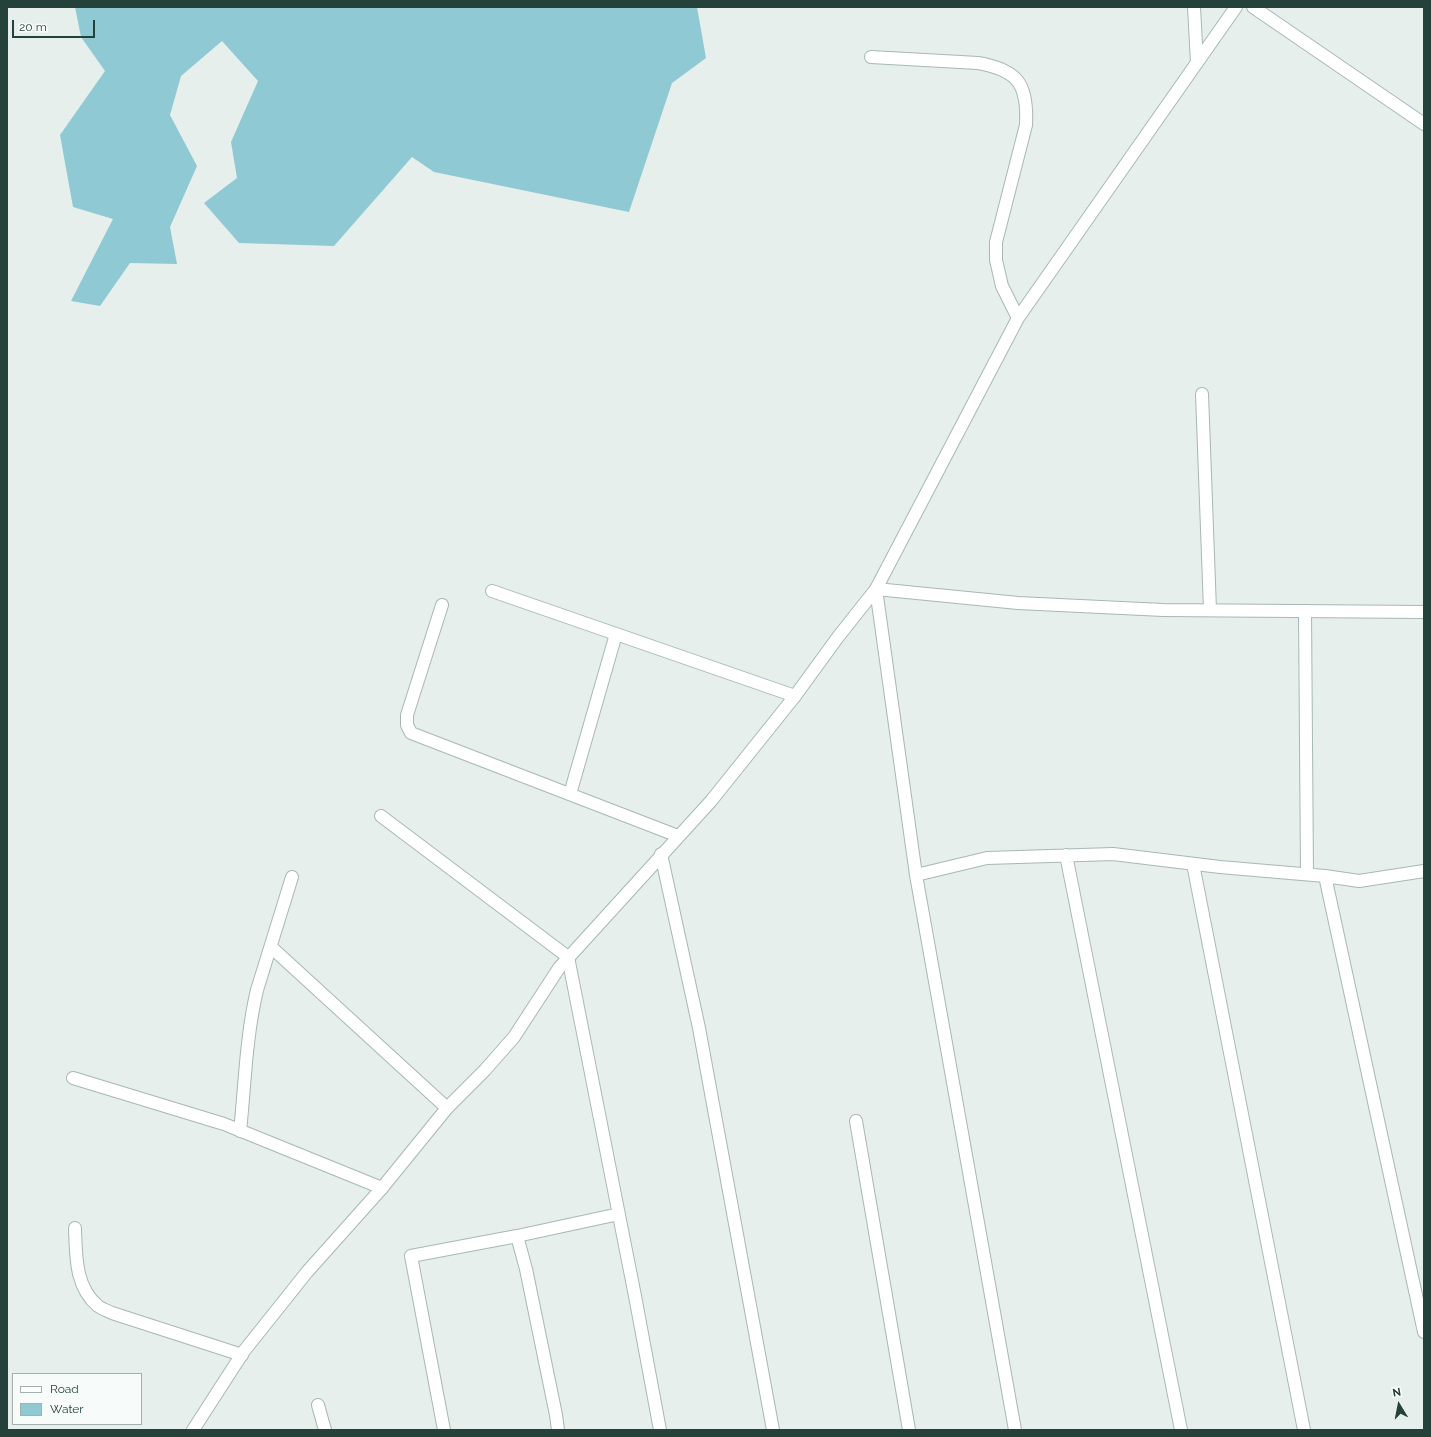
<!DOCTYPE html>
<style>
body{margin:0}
#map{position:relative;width:1431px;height:1437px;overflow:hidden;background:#e6efeb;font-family:Raleway,sans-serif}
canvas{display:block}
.frame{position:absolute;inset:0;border:8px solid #24423a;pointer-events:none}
.legend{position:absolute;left:12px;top:1373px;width:130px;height:52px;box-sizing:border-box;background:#f7fbf9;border:1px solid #a3b1ad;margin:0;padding:5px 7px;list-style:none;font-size:12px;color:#24423a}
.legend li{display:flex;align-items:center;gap:8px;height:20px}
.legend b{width:20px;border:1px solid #a3b1ad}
.north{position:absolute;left:1379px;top:1385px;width:40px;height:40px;-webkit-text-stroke:3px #f7fbf9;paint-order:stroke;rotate:350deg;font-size:11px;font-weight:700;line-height:16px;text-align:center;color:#24423a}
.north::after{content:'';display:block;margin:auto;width:14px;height:18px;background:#24423a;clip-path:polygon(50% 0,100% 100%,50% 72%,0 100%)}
.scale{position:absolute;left:12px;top:20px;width:83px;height:18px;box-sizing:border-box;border:2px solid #24423a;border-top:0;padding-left:5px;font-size:12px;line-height:14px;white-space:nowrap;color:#24423a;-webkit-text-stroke:3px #f7fbf9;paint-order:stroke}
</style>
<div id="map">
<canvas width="1431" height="1437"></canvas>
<div class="frame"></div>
<ul class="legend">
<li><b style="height:5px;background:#fff"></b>Road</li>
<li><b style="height:11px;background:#8ec9d4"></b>Water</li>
</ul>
<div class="north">N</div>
<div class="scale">20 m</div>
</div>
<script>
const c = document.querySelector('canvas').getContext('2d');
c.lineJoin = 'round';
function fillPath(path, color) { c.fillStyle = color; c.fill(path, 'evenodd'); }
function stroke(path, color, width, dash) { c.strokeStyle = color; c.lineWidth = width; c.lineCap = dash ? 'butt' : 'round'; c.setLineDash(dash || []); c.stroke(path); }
fillPath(new Path2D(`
 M 75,7 L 697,7 L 706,58 L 672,83 L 629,212 L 434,172 L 412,157 L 334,246 L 239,243 L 204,203 L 237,178 L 231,142 L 258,81 L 222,41 L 181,76 L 170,115 L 197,166 L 170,227 L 177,264 L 130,263 L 100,306 L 71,301 L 113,219 L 73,207 L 60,135 L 105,71 L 81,37 Z`), '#8ec9d4');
const minor = new Path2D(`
 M 1194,7 L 1197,63
 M 1253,7 L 1424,124
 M 871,57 L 978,63 C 1018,70 1028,84 1026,125 L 996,242 L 996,260 L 1002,286 L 1018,318
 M 1202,394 L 1210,610
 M 492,591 L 795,696
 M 442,605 L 407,715 L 407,725 L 411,733 L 678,836
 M 1305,611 L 1307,874
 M 570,794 L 616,634
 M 381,816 L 568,957 L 635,1296 L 660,1430
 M 661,854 L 699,1028 L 773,1430
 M 1066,855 L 1181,1430
 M 1193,864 L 1304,1430
 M 916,875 L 987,858 L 1113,854 L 1220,867 L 1325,876 L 1359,881 L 1424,871
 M 1325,876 L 1424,1332
 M 271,947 L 447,1108
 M 73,1078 L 224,1124 L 382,1188
 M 856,1121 L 909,1430
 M 240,1131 C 245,1084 246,1036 257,990 L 292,877
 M 75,1228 C 76,1256 75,1287 98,1306 C 102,1309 108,1311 112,1313 L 242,1355
 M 517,1236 L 526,1269 L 556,1415 L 558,1430
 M 318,1405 L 325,1430
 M 444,1430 L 411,1256 L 517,1236 L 619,1214
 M 1015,1430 L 916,875 L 876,589 L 1018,318 L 1236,7`);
const tertiary = new Path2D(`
 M 193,1430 L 244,1351 L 307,1272 L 382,1188 L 447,1108 L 485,1070 L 514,1037 L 559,968 L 711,801 L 795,696 L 838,637 L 876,589 L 1018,603 L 1163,610 L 1424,612`);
stroke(minor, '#a8b8b2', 14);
stroke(tertiary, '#a8b8b2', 14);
stroke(minor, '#fff', 12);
stroke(tertiary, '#fff', 12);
</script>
